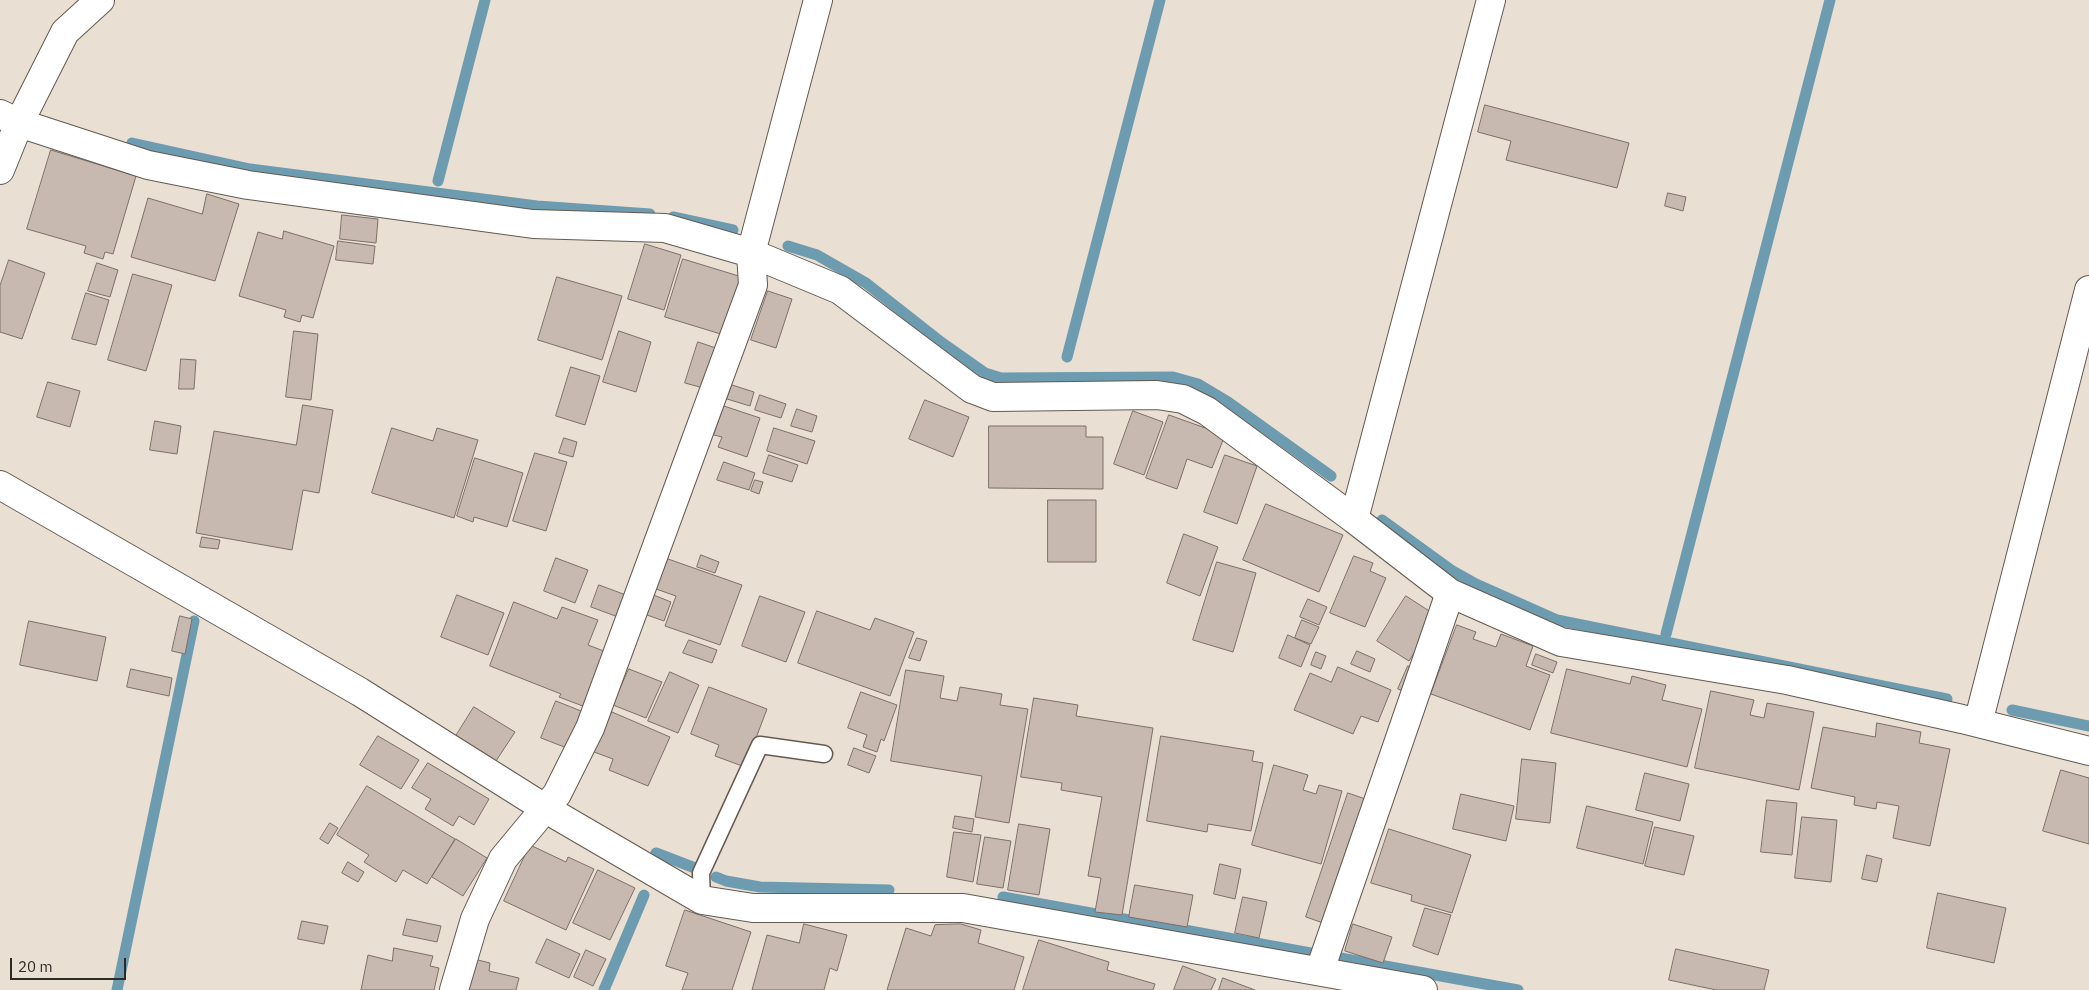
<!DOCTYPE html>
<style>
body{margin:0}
#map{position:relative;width:2089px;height:990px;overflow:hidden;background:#eadfd3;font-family:"IBM Plex Sans",sans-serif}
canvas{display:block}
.scale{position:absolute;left:10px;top:958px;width:116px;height:22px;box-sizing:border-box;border:2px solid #2e2a25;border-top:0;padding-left:6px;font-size:15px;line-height:18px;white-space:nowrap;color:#2e2a25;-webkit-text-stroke:4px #eadfd3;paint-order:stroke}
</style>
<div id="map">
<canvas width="2089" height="990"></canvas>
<div class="scale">20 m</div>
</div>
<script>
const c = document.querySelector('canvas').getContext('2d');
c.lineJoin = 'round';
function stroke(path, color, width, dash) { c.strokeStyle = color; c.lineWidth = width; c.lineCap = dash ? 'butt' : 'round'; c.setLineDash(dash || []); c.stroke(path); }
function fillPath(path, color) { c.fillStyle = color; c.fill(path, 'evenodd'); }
stroke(new Path2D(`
 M 132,143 L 250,169 L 537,206 L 650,214
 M 438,181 L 485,0
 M 673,217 L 733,230
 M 788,246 L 817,255 L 866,283 L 941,342 L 985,373 L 1001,378 L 1173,377 L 1198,384 L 1228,402 L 1331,476
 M 1067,357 L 1160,0
 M 1382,520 L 1451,570 L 1476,584 L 1557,620 L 1947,699
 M 1666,634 L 1830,0
 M 2012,710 L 2089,726
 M 656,853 L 695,868
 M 716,877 L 726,881 L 760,887 L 889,890
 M 1003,897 L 1316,954
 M 1335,957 L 1518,990
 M 117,990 L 194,621
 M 604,990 L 644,895`), '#6d9cb0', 11);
const building = new Path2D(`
 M 1485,105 L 1629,143 L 1617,188 L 1506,160 L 1511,141 L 1478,132 Z
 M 51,150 L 136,176 L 113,254 L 105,252 L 103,259 L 84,253 L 86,246 L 27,229 Z
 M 1668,193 L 1686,197 L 1683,211 L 1665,206 Z
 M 207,194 L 239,204 L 215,281 L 131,257 L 148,198 L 202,214 Z
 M 342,215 L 378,219 L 376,243 L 340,239 Z
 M 284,231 L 334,246 L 313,318 L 302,315 L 300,322 L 284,317 L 286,310 L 239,296 L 258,232 L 282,239 Z
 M 338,241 L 375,246 L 373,264 L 336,260 Z
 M 645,244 L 681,255 L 664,310 L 628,299 Z
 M 683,259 L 742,277 L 724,335 L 665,317 Z
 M 9,260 L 45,273 L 22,339 L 0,332 L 0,286 Z
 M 97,263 L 118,270 L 110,297 L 88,291 Z
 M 133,274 L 172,285 L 146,371 L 108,360 Z
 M 557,277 L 622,296 L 602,360 L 538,340 Z
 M 768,291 L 792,299 L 776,348 L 751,340 Z
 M 86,293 L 109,300 L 96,345 L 72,339 Z
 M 294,331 L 318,334 L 311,400 L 286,397 Z
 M 619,331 L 651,342 L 636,392 L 603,382 Z
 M 698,342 L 719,349 L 707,389 L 685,383 Z
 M 181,359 L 196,360 L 194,389 L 179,389 Z
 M 571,367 L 600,376 L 585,425 L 556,416 Z
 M 48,382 L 80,391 L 70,427 L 37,417 Z
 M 732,385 L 754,392 L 750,406 L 727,399 Z
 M 760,395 L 786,404 L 781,418 L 755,410 Z
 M 925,400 L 969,417 L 953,457 L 909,439 Z
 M 303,405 L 333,410 L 319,493 L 303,490 L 292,550 L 196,533 L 214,431 L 296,445 Z
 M 724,406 L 760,418 L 747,457 L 718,447 L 722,437 L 714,435 Z
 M 797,409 L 817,416 L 812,432 L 791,426 Z
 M 1133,411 L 1163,422 L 1144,475 L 1114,464 Z
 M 1169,415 L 1225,435 L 1212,468 L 1187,459 L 1177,489 L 1146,478 Z
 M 155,421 L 181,426 L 177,454 L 150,450 Z
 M 989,426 L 1086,426 L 1086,437 L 1103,437 L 1103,489 L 989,488 Z
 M 392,428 L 433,441 L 437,428 L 478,440 L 454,518 L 372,493 Z
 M 774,428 L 815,441 L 807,464 L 767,451 Z
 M 564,438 L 577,442 L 573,457 L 559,453 Z
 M 535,453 L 567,462 L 546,531 L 513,521 Z
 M 769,455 L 798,465 L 792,482 L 763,473 Z
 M 1225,455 L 1257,466 L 1237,524 L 1204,512 Z
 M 475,458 L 523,473 L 507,527 L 474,517 L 473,522 L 457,516 Z
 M 724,462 L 755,473 L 749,490 L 717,480 Z
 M 755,480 L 763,482 L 759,494 L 751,491 Z
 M 1048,500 L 1096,500 L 1096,562 L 1048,562 Z
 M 1266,504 L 1343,535 L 1319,592 L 1243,560 Z
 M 1184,534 L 1218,547 L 1200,596 L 1167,583 Z
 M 202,537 L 220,540 L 218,549 L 200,547 Z
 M 701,555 L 719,562 L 715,573 L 697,567 Z
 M 1354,556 L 1373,563 L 1370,571 L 1386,578 L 1365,627 L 1330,613 Z
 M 556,558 L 588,570 L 575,603 L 544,591 Z
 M 668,559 L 742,585 L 720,645 L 665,626 L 676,596 L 656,589 Z
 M 1217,562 L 1256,573 L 1233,652 L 1193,640 Z
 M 599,585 L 626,595 L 618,617 L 591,607 Z
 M 651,594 L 671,602 L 664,621 L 644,614 Z
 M 457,595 L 504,613 L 488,655 L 441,637 Z
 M 760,596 L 805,612 L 786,662 L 742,646 Z
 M 1406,596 L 1437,616 L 1409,661 L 1377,641 Z
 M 1308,599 L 1327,607 L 1319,625 L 1300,617 Z
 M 514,602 L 557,619 L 562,607 L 598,620 L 588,645 L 609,653 L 588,708 L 559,697 L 561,694 L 490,666 Z
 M 817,611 L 870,630 L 875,618 L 914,632 L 890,696 L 798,663 Z
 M 180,616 L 192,619 L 185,654 L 172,651 Z
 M 1302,620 L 1319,627 L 1311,644 L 1295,638 Z
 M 29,621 L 106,637 L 97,681 L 20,665 Z
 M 1457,625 L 1476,632 L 1473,639 L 1496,647 L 1501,634 L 1533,646 L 1526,666 L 1550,675 L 1530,730 L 1431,694 Z
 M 1288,635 L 1310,645 L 1301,667 L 1279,658 Z
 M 917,638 L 927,641 L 920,661 L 909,658 Z
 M 689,640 L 717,650 L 712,663 L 683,653 Z
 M 1357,651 L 1375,659 L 1370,672 L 1351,664 Z
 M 1316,652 L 1326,656 L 1321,669 L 1311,665 Z
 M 1536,654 L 1557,662 L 1553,673 L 1532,665 Z
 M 1408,666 L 1420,671 L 1411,694 L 1398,689 Z
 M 1338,667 L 1391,690 L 1378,722 L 1361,716 L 1353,734 L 1294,710 L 1310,673 L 1331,682 Z
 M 131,669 L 172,678 L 169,696 L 127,687 Z
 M 629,669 L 662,682 L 646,718 L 613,705 Z
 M 1567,669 L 1630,684 L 1632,676 L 1666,685 L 1662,700 L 1702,709 L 1687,767 L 1551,733 Z
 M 906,670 L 944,676 L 940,698 L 957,701 L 960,687 L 1002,694 L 1000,705 L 1028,709 L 1009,823 L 975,817 L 982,776 L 891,761 Z
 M 670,672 L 699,685 L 678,733 L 648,721 Z
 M 709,687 L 767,709 L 745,767 L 715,756 L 719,745 L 691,734 Z
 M 1711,691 L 1754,700 L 1750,715 L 1764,718 L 1767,703 L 1814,712 L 1799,790 L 1695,768 Z
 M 861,692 L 897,705 L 884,741 L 881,739 L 877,752 L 863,747 L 867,735 L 848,728 Z
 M 1034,698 L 1078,705 L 1076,716 L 1153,728 L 1122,915 L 1095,912 L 1101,878 L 1088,876 L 1102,797 L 1061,790 L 1062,783 L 1021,777 Z
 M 556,701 L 586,713 L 572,750 L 541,738 Z
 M 474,707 L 515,732 L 496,761 L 456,736 Z
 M 612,712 L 670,737 L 648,786 L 609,770 L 613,759 L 594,752 Z
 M 1877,723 L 1921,732 L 1919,743 L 1950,749 L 1930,846 L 1893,838 L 1899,806 L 1877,802 L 1876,809 L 1854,805 L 1855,797 L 1811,788 L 1823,727 L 1875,737 Z
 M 378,736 L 419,760 L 401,789 L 360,765 Z
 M 1161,736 L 1254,751 L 1252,761 L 1263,763 L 1251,831 L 1208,824 L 1207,832 L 1147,821 Z
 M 854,748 L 876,756 L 869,773 L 848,765 Z
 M 1522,759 L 1556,763 L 1550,823 L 1516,819 Z
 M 428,763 L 489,799 L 474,825 L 459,816 L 453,826 L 425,809 L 431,799 L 412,788 Z
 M 1274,765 L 1308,775 L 1303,790 L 1316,794 L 1319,785 L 1342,791 L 1321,864 L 1252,845 Z
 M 2061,770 L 2089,778 L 2089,844 L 2043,831 Z
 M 1645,773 L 1689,784 L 1680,821 L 1636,810 Z
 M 367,786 L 455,839 L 427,884 L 403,870 L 396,882 L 364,862 L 369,855 L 337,835 Z
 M 1348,793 L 1374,802 L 1332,926 L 1306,917 Z
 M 1461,794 L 1514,806 L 1506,841 L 1453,829 Z
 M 1767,800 L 1797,803 L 1792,855 L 1761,852 Z
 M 1587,806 L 1653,822 L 1643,864 L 1577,848 Z
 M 955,816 L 974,819 L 972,832 L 953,828 Z
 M 1802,817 L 1837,820 L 1831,882 L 1795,878 Z
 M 330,823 L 338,828 L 328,844 L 320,839 Z
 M 1019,824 L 1050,829 L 1039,895 L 1008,890 Z
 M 1655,827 L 1694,836 L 1684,875 L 1645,866 Z
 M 1389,829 L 1471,855 L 1452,913 L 1411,901 L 1412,895 L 1371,883 Z
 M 954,832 L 981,835 L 973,882 L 947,877 Z
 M 985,837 L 1011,841 L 1003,888 L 977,884 Z
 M 456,839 L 487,858 L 463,896 L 432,877 Z
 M 530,845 L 566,862 L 568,857 L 594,869 L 566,930 L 504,901 Z
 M 1867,855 L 1882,859 L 1877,882 L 1862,879 Z
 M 348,862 L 364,872 L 358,882 L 342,873 Z
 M 1220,864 L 1241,869 L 1235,899 L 1214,894 Z
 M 598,870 L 635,888 L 610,940 L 573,923 Z
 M 1135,885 L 1193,895 L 1187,927 L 1129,917 Z
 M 1938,893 L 2006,908 L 1994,963 L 1927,948 Z
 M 1243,897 L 1267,902 L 1259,938 L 1235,933 Z
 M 1425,908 L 1451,915 L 1438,955 L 1413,946 Z
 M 685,910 L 751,932 L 732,990 L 682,990 L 688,973 L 666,966 Z
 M 407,919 L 441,926 L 437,942 L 403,935 Z
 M 302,921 L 328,926 L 324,944 L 298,939 Z
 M 804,924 L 847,935 L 837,971 L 830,968 L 824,990 L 752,990 L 767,935 L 799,943 Z
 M 961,924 L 981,930 L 978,943 L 1024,957 L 1014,990 L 887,990 L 906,928 L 931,936 L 935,925 Z
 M 1353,924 L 1392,937 L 1383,963 L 1345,951 Z
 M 547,939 L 580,954 L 569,978 L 536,963 Z
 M 1039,940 L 1109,962 L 1107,970 L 1155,984 L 1153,990 L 1023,990 Z
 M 394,948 L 433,956 L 430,966 L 439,968 L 434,990 L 361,990 L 368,955 L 392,961 Z
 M 1676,949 L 1769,970 L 1764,990 L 1716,990 L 1669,980 Z
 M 586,950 L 606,959 L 593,986 L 574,977 Z
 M 474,959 L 490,963 L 489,971 L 519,978 L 516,990 L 467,990 Z
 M 1183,966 L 1216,979 L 1211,990 L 1174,990 Z
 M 1223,978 L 1255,990 L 1219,990 Z`);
fillPath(building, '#c7b9b0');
stroke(building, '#7c6f68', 1);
const lane = new Path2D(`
 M 702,900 L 701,873 L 760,745 L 824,754`);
const street = new Path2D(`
 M 0,114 L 19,123 L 148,165 L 248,185 L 533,224 L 665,228 L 751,253 L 840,290 L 972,389 L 993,397 L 1157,395 L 1183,399 L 1207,411 L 1354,519 L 1450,593 L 1561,642 L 1787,680 L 1962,719 L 2089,751
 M 0,170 L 19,123 L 65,32 L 100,0
 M 0,485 L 360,692 L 546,809 L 702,900 L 753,908 L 963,908 L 1423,990
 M 1354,519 L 1491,0
 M 1978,723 L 2089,290
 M 1320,970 L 1450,593
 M 454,990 L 475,919 L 503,859 L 557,794 L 590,728 L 753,285 L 751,253 L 818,0`);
stroke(lane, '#645a50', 19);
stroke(street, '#645a50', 30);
stroke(lane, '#fff', 16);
stroke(street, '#fff', 28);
</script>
